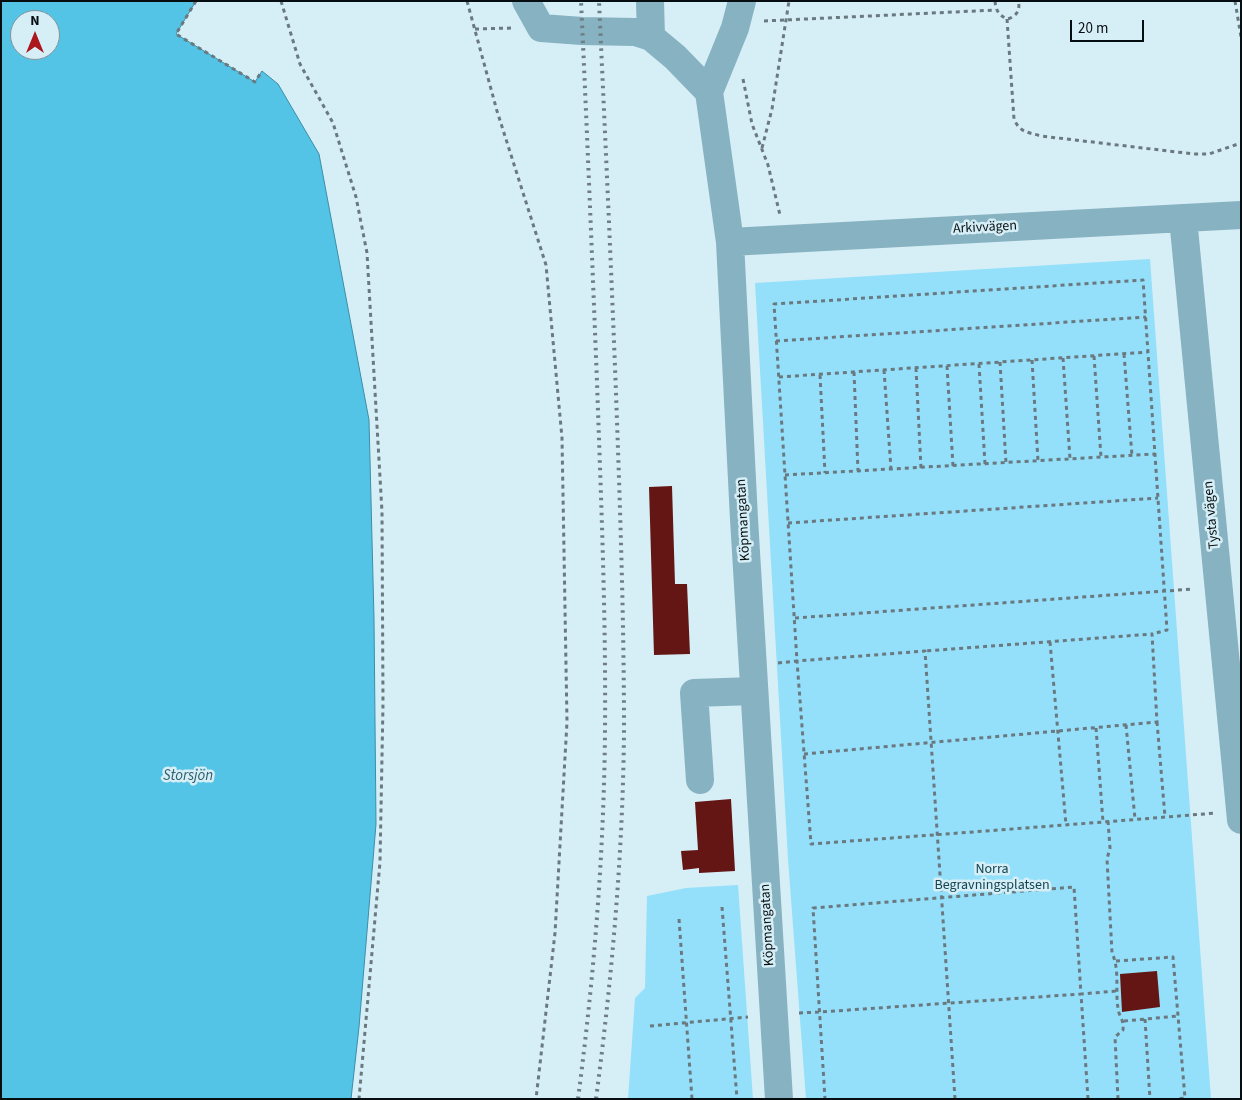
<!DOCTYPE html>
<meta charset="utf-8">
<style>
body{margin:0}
#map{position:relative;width:1242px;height:1100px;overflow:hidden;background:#d6eef6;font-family:"Source Sans 3",sans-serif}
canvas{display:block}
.frame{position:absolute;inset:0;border:2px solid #060e11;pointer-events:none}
.north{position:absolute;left:10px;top:10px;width:50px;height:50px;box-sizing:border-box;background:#d6eef6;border:1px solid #83949a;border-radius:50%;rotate:0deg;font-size:14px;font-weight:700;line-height:20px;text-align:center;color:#060e11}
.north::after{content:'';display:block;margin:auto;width:18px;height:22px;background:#ab171c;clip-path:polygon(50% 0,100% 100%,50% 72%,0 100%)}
.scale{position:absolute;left:1070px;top:20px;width:74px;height:22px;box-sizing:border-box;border:2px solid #060e11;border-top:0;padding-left:6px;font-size:15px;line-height:18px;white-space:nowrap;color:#060e11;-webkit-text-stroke:4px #d6eef6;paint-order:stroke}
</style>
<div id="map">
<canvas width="1242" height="1100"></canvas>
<div class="frame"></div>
<div class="north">N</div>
<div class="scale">20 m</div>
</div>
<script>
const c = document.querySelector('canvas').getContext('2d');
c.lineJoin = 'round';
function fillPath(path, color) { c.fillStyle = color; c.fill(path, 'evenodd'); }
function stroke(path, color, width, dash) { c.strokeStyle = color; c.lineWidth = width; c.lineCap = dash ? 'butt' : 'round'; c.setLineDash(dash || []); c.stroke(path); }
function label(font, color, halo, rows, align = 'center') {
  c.font = font + ' "Source Sans 3",sans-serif'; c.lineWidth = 5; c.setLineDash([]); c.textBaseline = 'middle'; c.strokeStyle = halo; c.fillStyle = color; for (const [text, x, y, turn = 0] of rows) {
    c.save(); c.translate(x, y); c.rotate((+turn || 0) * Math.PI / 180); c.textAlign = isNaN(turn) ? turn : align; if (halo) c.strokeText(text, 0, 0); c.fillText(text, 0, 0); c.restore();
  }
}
fillPath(new Path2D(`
 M 1150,259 L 1211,1099 L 806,1099 L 788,859 L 755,283 Z
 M 738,885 L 753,1099 L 628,1099 L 635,998 L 645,988 L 647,896 L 686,888 Z`), '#94e0fa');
const water = new Path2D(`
 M 1,1 L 196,1 L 176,34 L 255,82 L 262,71 L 278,84 L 319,154 L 369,420 L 374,619 L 376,824 L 359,1027 L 351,1099 L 1,1099 ZM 20,20 L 50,20 L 50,50 L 20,50 Z`);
fillPath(water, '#54c4e6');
stroke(water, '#3d8da6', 1);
fillPath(new Path2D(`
 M 672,486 L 675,584 L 687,584 L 690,654 L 654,655 L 649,487 Z
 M 731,799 L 735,871 L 699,873 L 699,868 L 683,870 L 681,851 L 698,850 L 695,802 Z
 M 1157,971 L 1160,1007 L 1122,1012 L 1120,974 Z`), '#641614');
stroke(new Path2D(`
 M 196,1 L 176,34 L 255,82 L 262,71
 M 281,1 L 300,64 L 333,123 L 356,197 L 367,253 L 382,512 L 383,704 L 380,862 L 359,1099
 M 467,1 L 497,111 L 546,265 L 562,438 L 567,722 L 555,933 L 536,1099
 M 995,1 C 996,11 999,15 1007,19 C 1016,17 1021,10 1018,1
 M 1235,1 L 1241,37
 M 1007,19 L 1014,119 C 1020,133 1028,132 1041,136 L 1194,154 L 1209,154 L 1241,143
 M 764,21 L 996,10
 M 475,29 L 512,28
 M 743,79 L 752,124 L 768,165 L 780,215
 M 762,148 L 772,109 L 789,1
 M 776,341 L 1146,317
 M 1124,354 L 1132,456
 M 1094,356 L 1101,457
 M 1063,358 L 1070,459
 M 1032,360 L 1038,461
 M 1000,362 L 1006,463
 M 979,364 L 985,464
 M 947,366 L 953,466
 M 916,368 L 921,468
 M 884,370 L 891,469
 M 854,372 L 858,471
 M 820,375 L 825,473
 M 779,377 L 1148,352
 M 785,475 L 1155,454
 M 788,523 L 1158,498
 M 795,618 L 1193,589
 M 1050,642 L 1066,825
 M 778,663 L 797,661 L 774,304 L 1143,280 L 1167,630 L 1152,634
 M 1157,722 L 1165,817
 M 1126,725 L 1135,819
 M 1096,728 L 1103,822
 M 804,754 L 1157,722 L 1152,634 L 925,651
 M 1108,821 L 1110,848 L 1107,859 L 1112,953 C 1120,970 1115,990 1118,1008 C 1119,1018 1124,1018 1123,1030 L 1115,1037 L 1118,1099
 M 722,907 L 737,1099
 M 679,919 L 692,1099
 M 1116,961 L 1173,957 L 1185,1098 L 1176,1099
 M 799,1013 L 820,1012 L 1081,994 L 1074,887 L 813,908 L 825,1099
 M 1145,1019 L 1150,1099
 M 1124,1021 L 1178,1016
 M 650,1026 L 748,1017
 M 955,1099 C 945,949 935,800 925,651 L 797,661 L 811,844 C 946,834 1081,824 1216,813
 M 1088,1099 L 1081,994 L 1117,991`), '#6a797f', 3, [4, 4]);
stroke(new Path2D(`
 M 526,1 L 541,28 L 582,31 L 635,32 L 651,37 L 675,57 L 709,92 L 730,242 L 744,519 L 779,1099
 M 650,1 L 651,37
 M 709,92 L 735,28 L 742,1
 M 1183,218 L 1241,820
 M 730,242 L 1241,215
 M 700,780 L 694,693 L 754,691`), '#87b2c1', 28);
stroke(new Path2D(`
 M 578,1099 C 594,977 604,853 605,730 C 606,614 601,498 597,382 C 592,255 587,128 581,1
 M 596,1099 C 612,977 623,853 624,730 C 624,618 620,505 616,393 C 611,262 605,132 599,1`), '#6e7e84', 4, [2.5, 5]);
label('14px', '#060e11', '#d6eef6', [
 ["Arkivvägen",985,228,-3],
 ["Tysta vägen",1212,515,-95],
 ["Köpmangatan",744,520,-93],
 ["Köpmangatan",768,925,-93]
]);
label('14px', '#144553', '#d6eef6', [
 ["Norra",992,870],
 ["Begravningsplatsen",992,886]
]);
label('italic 15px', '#2e5d6c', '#d6eef6', [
 ["Storsjön",188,777]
]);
</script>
